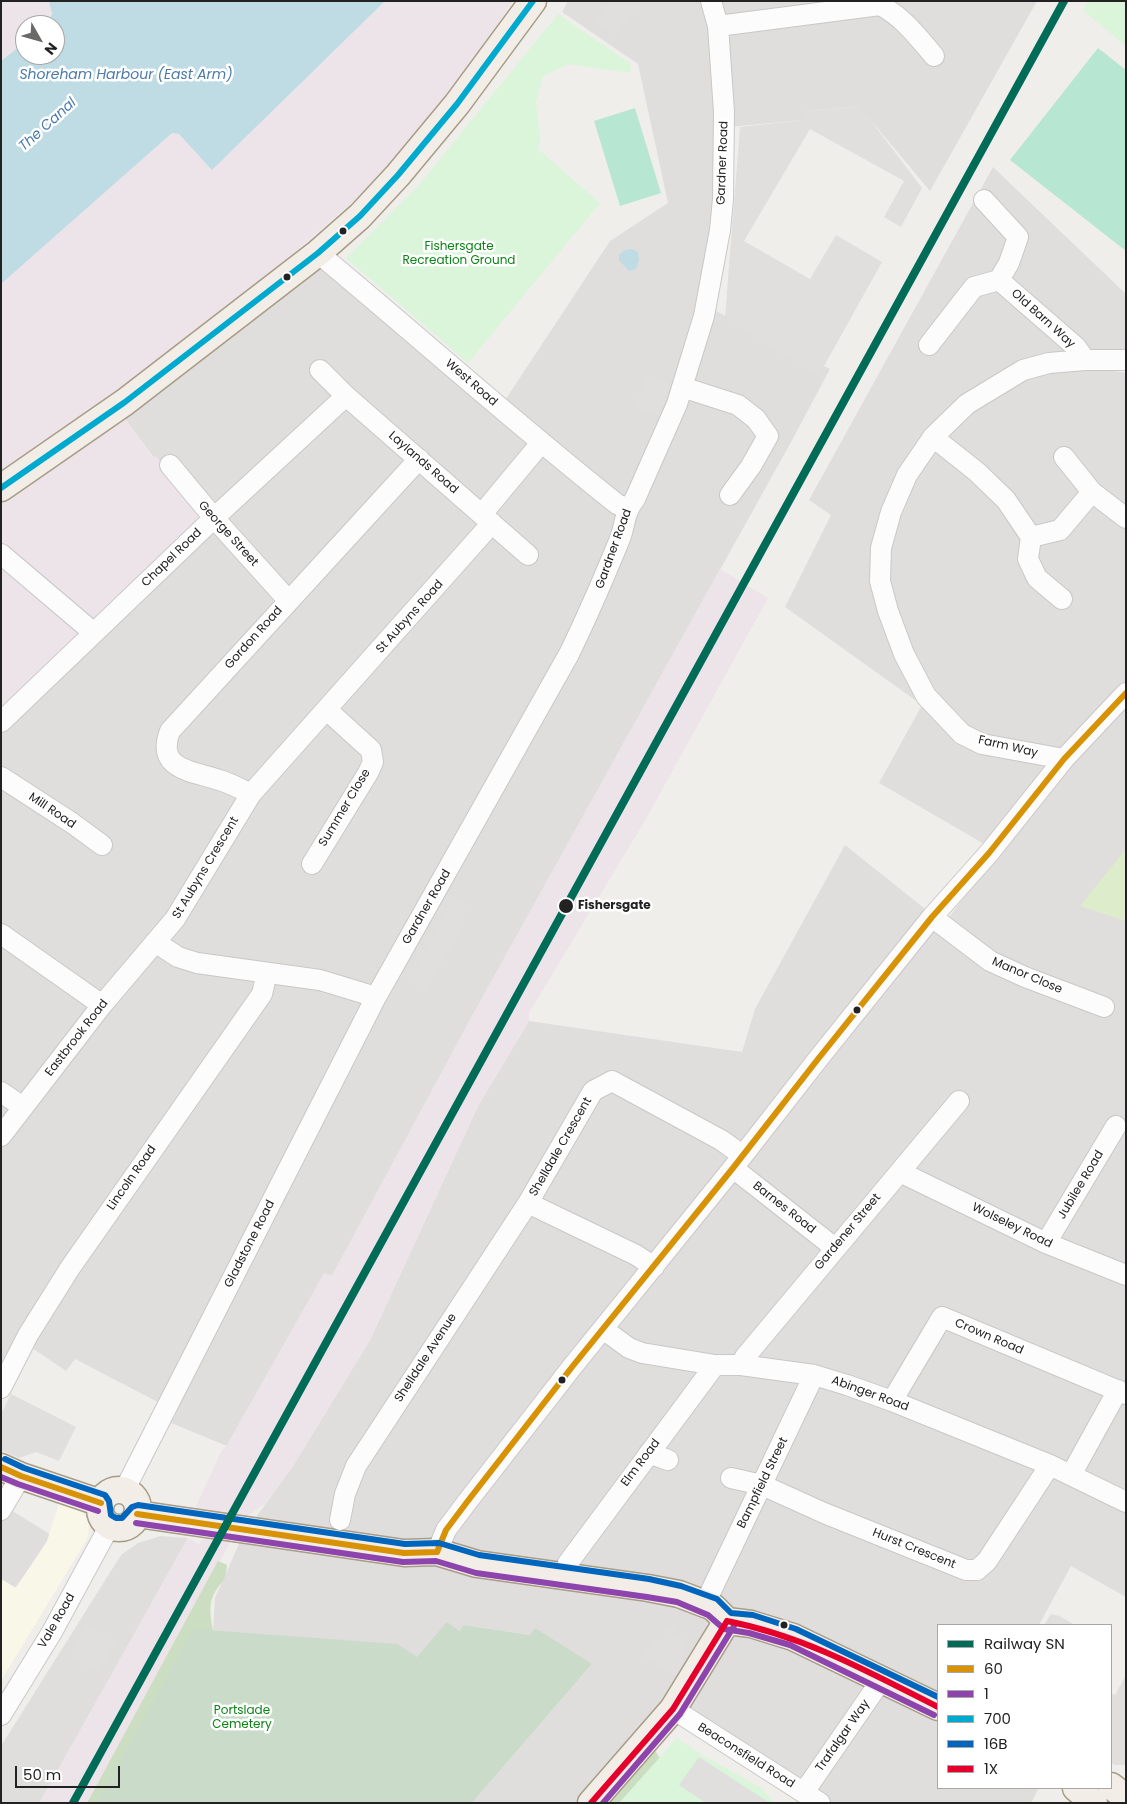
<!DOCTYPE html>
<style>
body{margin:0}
#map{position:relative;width:1127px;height:1804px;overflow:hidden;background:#f0eeeb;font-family:Poppins,sans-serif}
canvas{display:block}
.frame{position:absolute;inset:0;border:2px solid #222;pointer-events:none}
.legend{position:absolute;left:937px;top:1624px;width:175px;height:165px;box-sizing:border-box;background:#fff;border:1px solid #a7a7a7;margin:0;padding:6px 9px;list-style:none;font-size:15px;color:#222}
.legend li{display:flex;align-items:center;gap:10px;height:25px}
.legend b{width:25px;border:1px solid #a7a7a7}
.north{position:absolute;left:15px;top:15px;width:50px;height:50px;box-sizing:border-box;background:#fff;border:1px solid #a7a7a7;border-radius:50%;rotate:128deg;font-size:14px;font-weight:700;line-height:20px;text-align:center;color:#222}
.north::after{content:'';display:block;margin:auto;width:18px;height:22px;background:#6a6968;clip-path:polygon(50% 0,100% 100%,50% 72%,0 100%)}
.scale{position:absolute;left:15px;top:1766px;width:105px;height:22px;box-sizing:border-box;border:2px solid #222;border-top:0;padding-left:6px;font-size:15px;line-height:18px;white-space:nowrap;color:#222;-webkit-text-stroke:4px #fff;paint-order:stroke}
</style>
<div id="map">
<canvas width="1127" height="1804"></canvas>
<div class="frame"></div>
<ul class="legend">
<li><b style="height:6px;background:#006b56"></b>Railway SN</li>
<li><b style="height:6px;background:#d79205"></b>60</li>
<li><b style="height:6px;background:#8e44ad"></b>1</li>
<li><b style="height:6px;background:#00a9ce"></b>700</li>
<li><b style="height:6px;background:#0065bd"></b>16B</li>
<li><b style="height:6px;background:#e4002b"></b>1X</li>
</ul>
<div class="north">N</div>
<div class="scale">50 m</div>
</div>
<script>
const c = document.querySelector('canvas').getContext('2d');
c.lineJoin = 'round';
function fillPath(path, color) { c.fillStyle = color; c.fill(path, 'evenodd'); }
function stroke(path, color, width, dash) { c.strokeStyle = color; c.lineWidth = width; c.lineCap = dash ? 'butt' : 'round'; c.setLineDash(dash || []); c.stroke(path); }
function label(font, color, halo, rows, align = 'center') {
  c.font = font + ' Poppins,sans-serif'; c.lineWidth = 5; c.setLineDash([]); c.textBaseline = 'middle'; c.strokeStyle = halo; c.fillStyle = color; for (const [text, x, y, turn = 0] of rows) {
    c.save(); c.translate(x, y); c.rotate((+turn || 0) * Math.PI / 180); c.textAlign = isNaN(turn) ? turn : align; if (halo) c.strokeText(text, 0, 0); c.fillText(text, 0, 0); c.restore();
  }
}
fillPath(new Path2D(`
 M 568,1 L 1037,1 L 930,191 L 859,106 L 804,111 L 804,120 L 718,128 L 717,196 L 702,304 L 830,369 L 791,442 L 476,1009 L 332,1276 L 324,1274 L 227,1446 L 171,1423 L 177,1412 L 75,1359 L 66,1371 L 16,1337 L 1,1364 L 1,947 L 81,1003 L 92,989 L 1,924 L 1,711 L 105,615 L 156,456 L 154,458 L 120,412 L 320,263 L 496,414 L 610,241 L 668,203 L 638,64 L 562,12 Z
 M 993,167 L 1126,294 L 1126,350 L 1108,370 L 1126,373 L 1126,1597 L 1071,1566 L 1039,1625 L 938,1625 L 938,1788 L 1039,1788 L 1031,1803 L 832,1803 L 674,1699 L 581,1803 L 472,1803 L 592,1664 L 530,1635 L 464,1625 L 459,1631 L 417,1657 L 213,1631 L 215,1598 L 243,1535 L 293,1466 L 370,1340 L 478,1106 L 529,1021 L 742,1052 L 755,1009 L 845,845 L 944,924 L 998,852 L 879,783 L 922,705 L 785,607 L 831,515 L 809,500 Z
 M 1,1504 L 53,1536 L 15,1588 L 1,1579 Z
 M 161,1536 L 188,1538 L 40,1803 L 1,1803 L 1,1746 L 121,1555 L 138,1543 Z`), '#dfdedc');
fillPath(new Path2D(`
 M 1,1 L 49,1 L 52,11 L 46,25 L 25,25 L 25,42 L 1,61 Z
 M 385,1 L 513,1 L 460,79 L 432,115 L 390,164 L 355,200 L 288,258 L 180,345 L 118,392 L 2,472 L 1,284 L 172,133 L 179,134 L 213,169 Z
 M 120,412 L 153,458 L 156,456 L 206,520 L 95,624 L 1,543 L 1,500 Z
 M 1,564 L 78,627 L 79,639 L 1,711 Z
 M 720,569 L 768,598 L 646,819 L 529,1013 L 529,1021 L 478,1106 L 370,1340 L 293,1466 L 265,1504 L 243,1519 L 87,1803 L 39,1803 L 188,1538 L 199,1544 L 218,1513 L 194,1510 L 222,1450 L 227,1445 L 324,1273 L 332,1276 L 476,1009 Z`), '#ede4e9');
fillPath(new Path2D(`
 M 59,1503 L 80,1510 L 89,1520 L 88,1537 L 1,1681 L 1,1579 L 16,1588 L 47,1541 Z`), '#f8f7e8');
fillPath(new Path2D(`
 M 1126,849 L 1126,921 L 1080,906 Z`), '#ddeccb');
fillPath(new Path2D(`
 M 218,1561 L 227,1565 C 225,1583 222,1580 214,1594 C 208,1605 211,1619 213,1631 L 236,1633 L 119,1803 L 87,1803 Z
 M 654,1749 L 663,1763 L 632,1803 L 604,1803 Z`), '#cbdec1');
fillPath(new Path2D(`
 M 447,1622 L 459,1631 L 464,1625 L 530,1635 L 535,1628 L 592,1664 L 472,1803 L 97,1803 L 194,1629 L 397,1644 L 417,1657 Z`), '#cadbca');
fillPath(new Path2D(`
 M 1088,1 L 1126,1 L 1126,43 L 1124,45 L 1083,10 Z
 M 558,14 L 631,64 L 630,73 L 568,64 L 543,76 L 536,103 L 540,138 L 538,149 L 600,203 L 468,363 L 346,258 L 419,185 Z
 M 677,1738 L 697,1752 L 761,1788 L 775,1803 L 619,1803 Z`), '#daf5da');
fillPath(new Path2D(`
 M 1098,48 L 1126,70 L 1126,251 L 1010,160 Z
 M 635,108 L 661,193 L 620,206 L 594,121 Z`), '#b7e6d2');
fillPath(new Path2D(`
 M 608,1 L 643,1 L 615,35 L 595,22 Z
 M 860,106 L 922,188 L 901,227 L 884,217 L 904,181 L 810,129 L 744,241 L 810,279 L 836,235 L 882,262 L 818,377 L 725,317 L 740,127 L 804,120 L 804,111 Z
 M 646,375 L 671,383 L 660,416 L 635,408 Z
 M 452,897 L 467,904 L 461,916 L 467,919 L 426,991 L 412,977 Z
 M 11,1394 L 76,1427 L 59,1461 L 36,1452 L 19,1458 L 1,1450 L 1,1414 Z
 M 1051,1614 L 1059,1616 L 1075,1625 L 1044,1625 Z
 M 87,1625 L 116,1642 L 99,1674 L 70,1656 Z
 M 669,1625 L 676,1628 L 673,1633 L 686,1641 L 685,1649 L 680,1657 L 685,1660 L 693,1645 L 696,1647 L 691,1658 L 676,1677 L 641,1655 L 654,1638 L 658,1641 L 662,1640 L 665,1636 L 663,1629 L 667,1629 Z
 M 1126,1675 L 1126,1765 L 1115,1765 L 1111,1763 L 1111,1693 L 1115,1695 Z
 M 699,1757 L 770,1803 L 706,1803 L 679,1785 Z`), '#e0dfde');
fillPath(new Path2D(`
 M 49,1 L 385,1 L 212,170 L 179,134 L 172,133 L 1,284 L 1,61 L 25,42 L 25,55 L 55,55 L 55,25 L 46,25 L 52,14 Z
 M 632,249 L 638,252 L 639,260 L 636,269 L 629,271 L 619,260 L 619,255 L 625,250 Z`), '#bfdbe3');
const minor = new Path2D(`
 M 718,26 L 880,5 C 903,17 917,36 934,56
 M 318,253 C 418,336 515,423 617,504 L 628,509
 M 999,280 L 1076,347 L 1085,360
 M 929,345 L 974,287 L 999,280 L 1009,263 L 1018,237 L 984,200
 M 320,370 L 346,396 L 528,555
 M 682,387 L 738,405 L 756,419 L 768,436 L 751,466 L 730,495
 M 933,437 L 977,472 L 1006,500 L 1031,537 L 1060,530 L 1092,492 L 1126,518
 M 1064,457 L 1092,492
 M 170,465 L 214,518 L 288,600
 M 482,514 L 541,443
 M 1031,537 L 1028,559 L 1037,578 L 1062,599
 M 1,554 L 94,633
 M 1,722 L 214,518 L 346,396
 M 1064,759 L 982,744 L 962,734 L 926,696 L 904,654 L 888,611 L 880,581 L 881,548 L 891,512 L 907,475 L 933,437 L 967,404 L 1023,370 L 1049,363 L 1085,360 L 1126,360
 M 1,777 L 72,823 L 102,845
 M 251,794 C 241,789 230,783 219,780 C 193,771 155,770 170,731 L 419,459
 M 312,864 L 368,773 L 373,762 L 371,750 L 327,710
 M 932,917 L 990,961 L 1025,977 L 1104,1007
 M 1,934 L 102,1005
 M 155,942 L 178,957 L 197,963 L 320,980 L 376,997
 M 1,1092 L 23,1107
 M 1,1136 L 102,1005 L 175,919 L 251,794 L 492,523
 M 733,1168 L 835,1248
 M 900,1172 L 1046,1243 L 1126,1275
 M 1046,1243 L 1116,1126
 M 654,1267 L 636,1255 L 528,1203 L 593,1091 L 612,1081 L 721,1140 L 742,1155
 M 603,1329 L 629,1348 L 642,1353 L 715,1365 L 741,1365 L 814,1375 L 847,1385 L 892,1401 L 1050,1465 L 1126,1502
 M 741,1365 L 745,1357 L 959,1101
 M 1,1388 L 28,1335 L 70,1268 L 262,994 L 267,973
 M 892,1401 L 942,1317 L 1126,1394
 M 649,1453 L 668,1460
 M 1071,1475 L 1118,1390
 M 731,1478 L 762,1485 L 824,1513 L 966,1570 L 977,1570 L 987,1561 L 1050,1465
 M 124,1491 L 376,997 L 569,654 C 587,617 603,580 619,541 C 626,525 623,514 635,499 L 677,404 L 683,384 L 704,316 L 720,230 L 723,199 L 724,112 L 718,26 L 711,1
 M 1,1510 L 21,1476
 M 340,1520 L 345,1494 L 356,1466 L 528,1203
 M 437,1552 L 446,1530 L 467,1502 L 572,1367 L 733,1168 L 818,1059 L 932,917 L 989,853 L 1064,759 L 1126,693
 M 568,1563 L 715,1365
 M 711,1591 L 814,1375
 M 673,1709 L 820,1803
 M 1,1715 L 52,1632 L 110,1525
 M 804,1792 L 882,1679`);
const major = new Path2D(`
 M 1,488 L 125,402 L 318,253 L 360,216 L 398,175 L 457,104 L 533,1
 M 1,1467 L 21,1476 L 101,1503
 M100 1509a19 19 0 1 1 38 0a19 19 0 1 1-38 0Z
 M 137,1514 L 404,1553 L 437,1552 L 477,1564 L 648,1588 L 679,1594 L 713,1607 L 727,1621 L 751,1624 L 793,1637 L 938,1707
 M 1111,1786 L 1124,1796 L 1126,1799
 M 1076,1788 L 1094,1803
 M 591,1803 L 673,1709 L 727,1621`);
stroke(minor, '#c9c8c7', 22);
stroke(major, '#a79c86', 29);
stroke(minor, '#fdfcfc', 20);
stroke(major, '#f3ede7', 26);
stroke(new Path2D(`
 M 1,1467 L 21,1476 L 101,1503
 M 137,1514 L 404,1553 L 437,1552
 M 437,1552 L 446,1530 L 467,1502 L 572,1367 L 733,1168 L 818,1059 L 932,917 L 989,853 L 1064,759 L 1126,693`), '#d79205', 6);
stroke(new Path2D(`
 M 1,1477 L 18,1484 L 98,1511
 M 136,1523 L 403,1562 L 436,1561 L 476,1573 L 647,1597 L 677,1602 L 708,1615 L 724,1629 L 749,1633 L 790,1645 L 934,1715
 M 603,1803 L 680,1714 L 734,1626`), '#8e44ad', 6);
stroke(new Path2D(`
 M 1,488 L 125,402 L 318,253 L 360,216 L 398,175 L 457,104 L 533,1`), '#00a9ce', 6);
stroke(new Path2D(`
 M 5,1459 L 24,1468 L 105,1495 L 109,1501 L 111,1515 L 116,1518 L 122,1518 L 132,1507 L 138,1505 L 405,1544 L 439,1543 L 479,1555 L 649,1579 L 681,1586 L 717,1599 L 731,1613 L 753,1615 L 796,1629 L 938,1697`), '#0065bd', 6);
stroke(new Path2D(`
 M 727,1621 C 804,1636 869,1672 938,1707
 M 591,1803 L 673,1709 L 727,1621`), '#e4002b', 6);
stroke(new Path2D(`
 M 73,1803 L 1064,1`), '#006b56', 8);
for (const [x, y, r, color] of [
 [343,231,4.5,"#222"],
 [287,277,4.5,"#222"],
 [566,906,8,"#222"],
 [857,1010,4.5,"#222"],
 [562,1380,4.5,"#222"],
 [784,1625,4.5,"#222"]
]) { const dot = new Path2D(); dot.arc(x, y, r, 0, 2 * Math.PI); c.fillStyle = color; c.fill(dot); stroke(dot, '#fff', 2); }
label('12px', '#222', '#fff', [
 ["Gardner Road",723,163,-88],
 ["Old Barn Way",1043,319,42],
 ["West Road",471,383,41],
 ["Laylands Road",423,463,41],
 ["George Street",228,534,48],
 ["Gardner Road",614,549,-70],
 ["Chapel Road",172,558,-44],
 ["St Aubyns Road",410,617,-48],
 ["Gordon Road",254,638,-48],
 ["Farm Way",1008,747,13],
 ["Summer Close",345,808,-59],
 ["Mill Road",52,811,34],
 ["St Aubyns Crescent",206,868,-59],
 ["Gardner Road",427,907,-60],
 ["Manor Close",1027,976,23],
 ["Eastbrook Road",77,1038,-52],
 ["Shelldale Crescent",561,1147,-60],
 ["Lincoln Road",132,1178,-55],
 ["Jubilee Road",1081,1185,-59],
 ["Barnes Road",784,1208,38],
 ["Wolseley Road",1012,1226,26],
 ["Gardener Street",848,1232,-50],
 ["Gladstone Road",250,1244,-63],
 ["Crown Road",989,1337,23],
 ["Shelldale Avenue",426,1358,-57],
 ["Abinger Road",870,1394,20],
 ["Elm Road",641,1463,-53],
 ["Bampfield Street",763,1483,-64],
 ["Hurst Crescent",914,1549,22],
 ["Vale Road",57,1621,-60],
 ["Trafalgar Way",843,1736,-55],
 ["Beaconsfield Road",746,1756,32]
]);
label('12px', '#0c8416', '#fff', [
 ["Fishersgate",459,247],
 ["Recreation Ground",459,261],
 ["Portslade",242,1711],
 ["Cemetery",242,1725]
]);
label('bold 12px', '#222', '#fff', [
 ["Fishersgate",578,906]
], 'left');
label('italic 14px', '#4a7aab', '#fff', [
 ["Shoreham Harbour (East Arm)",126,75],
 ["The Canal",48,125,-42]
]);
</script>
